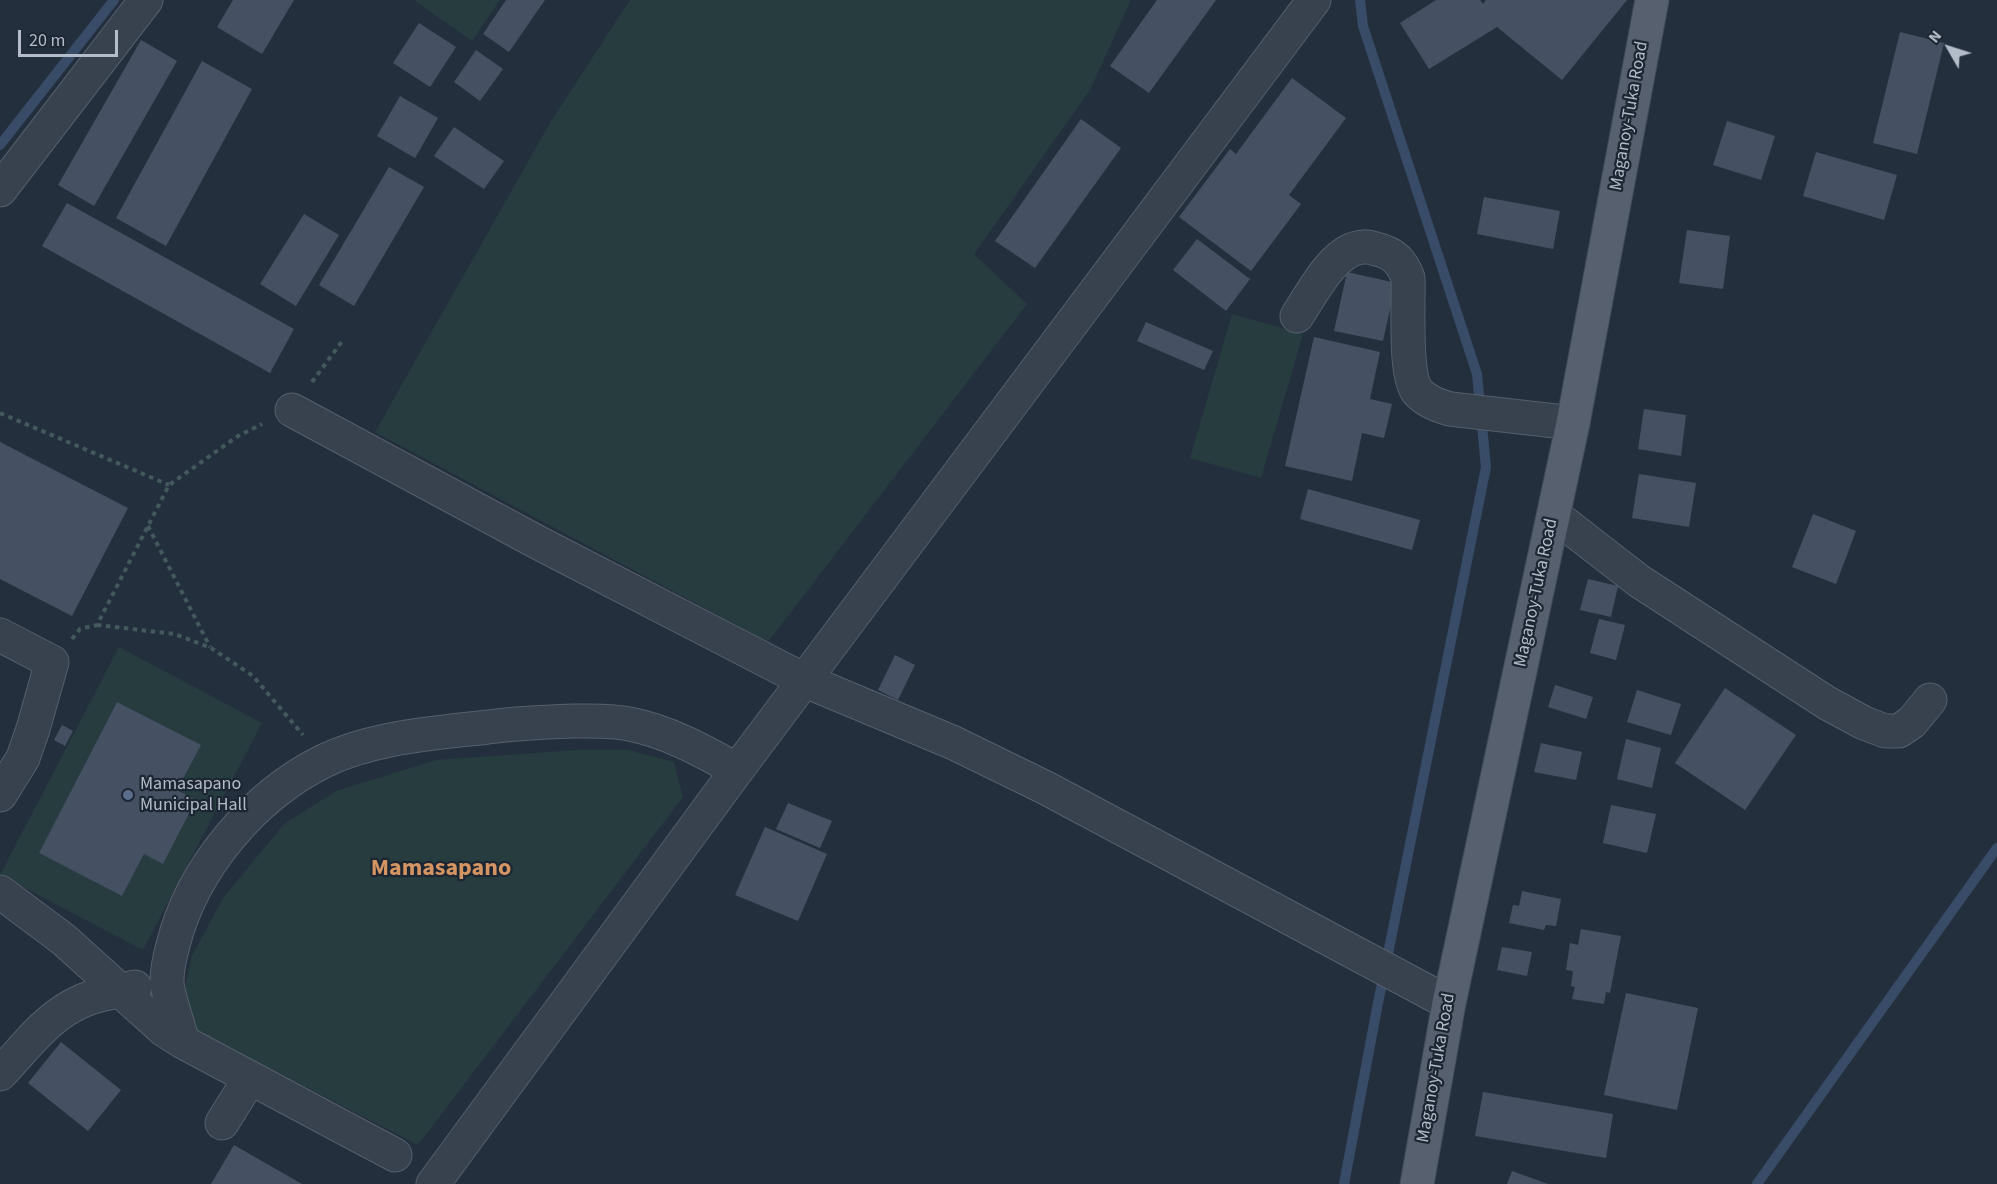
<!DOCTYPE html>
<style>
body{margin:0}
#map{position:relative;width:1997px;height:1184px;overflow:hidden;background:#242f3e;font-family:"Source Sans 3",sans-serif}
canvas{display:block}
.north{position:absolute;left:1919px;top:18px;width:60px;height:60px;-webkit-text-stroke:4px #1d2633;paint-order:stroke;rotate:309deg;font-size:16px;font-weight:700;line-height:24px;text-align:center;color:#b4bcc9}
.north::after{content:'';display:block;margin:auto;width:21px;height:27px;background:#b4bcc9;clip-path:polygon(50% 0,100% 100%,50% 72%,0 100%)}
.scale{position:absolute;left:18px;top:30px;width:100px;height:27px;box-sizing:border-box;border:3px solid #b4bcc9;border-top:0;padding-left:8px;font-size:18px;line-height:21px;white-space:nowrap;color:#b4bcc9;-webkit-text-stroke:4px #1d2633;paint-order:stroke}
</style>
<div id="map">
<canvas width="1997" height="1184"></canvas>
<div class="north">N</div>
<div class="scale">20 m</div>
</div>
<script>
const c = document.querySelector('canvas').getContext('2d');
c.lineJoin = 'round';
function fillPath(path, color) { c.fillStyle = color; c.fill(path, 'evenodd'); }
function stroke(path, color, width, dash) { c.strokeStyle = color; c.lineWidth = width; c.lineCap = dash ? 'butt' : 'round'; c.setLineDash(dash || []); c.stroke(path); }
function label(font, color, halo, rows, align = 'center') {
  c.font = font + ' "Source Sans 3",sans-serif'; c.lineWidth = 4.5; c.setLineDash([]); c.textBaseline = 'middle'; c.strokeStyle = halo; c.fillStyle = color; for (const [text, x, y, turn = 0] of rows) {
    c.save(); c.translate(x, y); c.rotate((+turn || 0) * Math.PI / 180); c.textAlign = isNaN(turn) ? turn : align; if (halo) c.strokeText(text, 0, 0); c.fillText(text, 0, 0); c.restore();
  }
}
fillPath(new Path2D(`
 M 416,0 L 500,0 L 472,41 L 415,1 Z
 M 630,0 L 1131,0 L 1090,90 L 974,254 L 1027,304 L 768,642 L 375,432 L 551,121 Z
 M 1232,314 L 1303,334 L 1261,478 L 1190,458 Z
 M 119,647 L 262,723 L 143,950 L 0,875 ZM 117,702 L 200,745 L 177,790 L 196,800 L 163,863 L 144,854 L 122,896 L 39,853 Z
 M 578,750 L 628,750 L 674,762 L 683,797 L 418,1145 L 195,1030 L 185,1012 L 186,983 L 192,956 L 223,898 L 284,824 L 336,791 L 436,760 Z`), '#263c3f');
stroke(new Path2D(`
 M 0,145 L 114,0
 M 1344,1184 L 1377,1008 L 1486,467 L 1477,374 L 1363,26 L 1360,0
 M 1757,1184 L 1997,848`), '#394c67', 10);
fillPath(new Path2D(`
 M 233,0 L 294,0 L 262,54 L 217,27 Z
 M 506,0 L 545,0 L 509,52 L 483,34 Z
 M 1157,0 L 1216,0 L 1149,93 L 1110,66 Z
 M 1436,0 L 1480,0 L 1483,4 L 1486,0 L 1627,0 L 1562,80 L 1497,27 L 1429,69 L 1400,23 Z
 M 419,23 L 456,47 L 430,87 L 393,63 Z
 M 1900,32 L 1944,43 L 1917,154 L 1873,143 Z
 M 141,40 L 177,61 L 94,206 L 58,185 Z
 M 476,50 L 503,69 L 480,101 L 454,82 Z
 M 202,61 L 252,89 L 166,246 L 116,218 Z
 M 1292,78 L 1346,118 L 1289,195 L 1301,204 L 1251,271 L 1179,217 L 1230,149 L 1236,154 Z
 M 400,96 L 438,118 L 415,158 L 377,136 Z
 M 1081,119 L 1121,148 L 1035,268 L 995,241 Z
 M 1727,121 L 1775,136 L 1761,180 L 1713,165 Z
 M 454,127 L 504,161 L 484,189 L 434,156 Z
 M 1816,152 L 1897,175 L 1884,220 L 1803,196 Z
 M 389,167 L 424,187 L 354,306 L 319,285 Z
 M 1484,197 L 1560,211 L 1553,249 L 1477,234 Z
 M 67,203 L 294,329 L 270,373 L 42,246 Z
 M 304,214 L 339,235 L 296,306 L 260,284 Z
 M 1687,230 L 1730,236 L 1723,289 L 1679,283 Z
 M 1197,239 L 1250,279 L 1226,311 L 1173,270 Z
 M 1347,272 L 1396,283 L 1383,341 L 1334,331 Z
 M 1146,322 L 1213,351 L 1204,370 L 1137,341 Z
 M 1314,337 L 1380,352 L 1370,399 L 1392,404 L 1384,438 L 1362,433 L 1352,481 L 1285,466 Z
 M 1644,409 L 1686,415 L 1681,456 L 1638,449 Z
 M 0,442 L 128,508 L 72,616 L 0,579 Z
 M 1639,474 L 1696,483 L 1689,527 L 1632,518 Z
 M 1308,489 L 1420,520 L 1412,550 L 1300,519 Z
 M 1813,514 L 1856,531 L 1836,584 L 1792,567 Z
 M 1588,579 L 1618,586 L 1611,617 L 1580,610 Z
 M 1599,619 L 1625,625 L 1616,660 L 1590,653 Z
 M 895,655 L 915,665 L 898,700 L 878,690 Z
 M 1555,685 L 1593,697 L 1586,719 L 1548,707 Z
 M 1725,688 L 1796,735 L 1745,810 L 1675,763 Z
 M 1637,690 L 1681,704 L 1671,735 L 1627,722 Z
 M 117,702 L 201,745 L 177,790 L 196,800 L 163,864 L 144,854 L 122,896 L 39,853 Z
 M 62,725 L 73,731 L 65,746 L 54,740 Z
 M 1626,739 L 1661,748 L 1652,788 L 1617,779 Z
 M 1541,743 L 1582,752 L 1576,780 L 1534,772 Z
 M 788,803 L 832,821 L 820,848 L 776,829 Z
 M 1611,805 L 1656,814 L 1647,853 L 1603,843 Z
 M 765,827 L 827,854 L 798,921 L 735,895 Z
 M 1522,891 L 1561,899 L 1556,926 L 1546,925 L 1544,930 L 1509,923 L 1513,905 L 1519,906 Z
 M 1581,929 L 1621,936 L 1610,993 L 1606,992 L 1604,1004 L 1572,999 L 1575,987 L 1571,986 L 1573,971 L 1566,970 L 1570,943 L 1578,945 Z
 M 1502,947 L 1532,952 L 1527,976 L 1497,970 Z
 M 1626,993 L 1698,1008 L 1677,1110 L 1604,1095 Z
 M 61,1042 L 121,1090 L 88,1131 L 28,1083 Z
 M 1483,1092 L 1613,1114 L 1606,1158 L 1475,1136 Z
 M 234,1145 L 302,1184 L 211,1184 Z
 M 1512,1171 L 1548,1184 L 1507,1184 Z`), '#455162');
const minor = new Path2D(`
 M 0,190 L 146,0
 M 1297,316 C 1312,294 1333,249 1363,247 C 1367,246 1372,248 1376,249 C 1394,253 1402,262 1408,278 C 1409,303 1404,373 1417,391 C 1425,401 1439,406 1450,409 L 1573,423
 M 292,410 L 537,542 L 806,681 L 954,743 L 1046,788 L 1449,1003
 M 1554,515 L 1639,581 L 1827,703 L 1864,723 L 1885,731 L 1899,731 L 1912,722 L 1930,700
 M 0,635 L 52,662 L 33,729 L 23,758 L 0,795
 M 0,892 L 63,939 L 164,1030 L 183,1042 L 395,1155
 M 183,1042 C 179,1027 167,994 167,981 C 167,970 170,956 173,945 C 192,869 253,796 324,761 C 373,737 435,733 488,727 C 517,723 545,722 574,721 C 592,721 612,720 629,724 C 667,731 703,751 737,770
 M 0,1074 C 22,1051 44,1021 72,1006 C 91,995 114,992 135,987
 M 222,1123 L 250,1078
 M 433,1184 L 737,770 L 1314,0`);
const major = new Path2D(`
 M 1417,1184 L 1449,1003 L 1573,423 L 1652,0`);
stroke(minor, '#565f6c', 35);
stroke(major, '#414a57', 35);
stroke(new Path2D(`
 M 312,382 L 343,340
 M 0,413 L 169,485
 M 148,526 L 210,647
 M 97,625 L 175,634 L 211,648 L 253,676 L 303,735
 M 72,639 L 80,629 L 97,625 L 169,485 L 238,436 L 262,424`), '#44595c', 4, [4.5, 4.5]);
stroke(minor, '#38414e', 33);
stroke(major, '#56606e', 33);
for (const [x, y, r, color] of [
 [128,795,6,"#5c6f8a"]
]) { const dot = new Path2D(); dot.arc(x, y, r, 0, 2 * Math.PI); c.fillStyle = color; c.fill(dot); stroke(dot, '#1d2633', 2); }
label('18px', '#b4bcc9', '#1d2633', [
 ["Maganoy-Tuka Road",1630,116,-80],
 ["Maganoy-Tuka Road",1537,593,-78],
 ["Maganoy-Tuka Road",1437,1068,-80]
]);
label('18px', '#b4bcc9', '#1d2633', [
 ["Mamasapano",140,785],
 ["Municipal Hall",140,806]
], 'left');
label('bold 24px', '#d59563', '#1d2633', [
 ["Mamasapano",441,870]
]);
</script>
